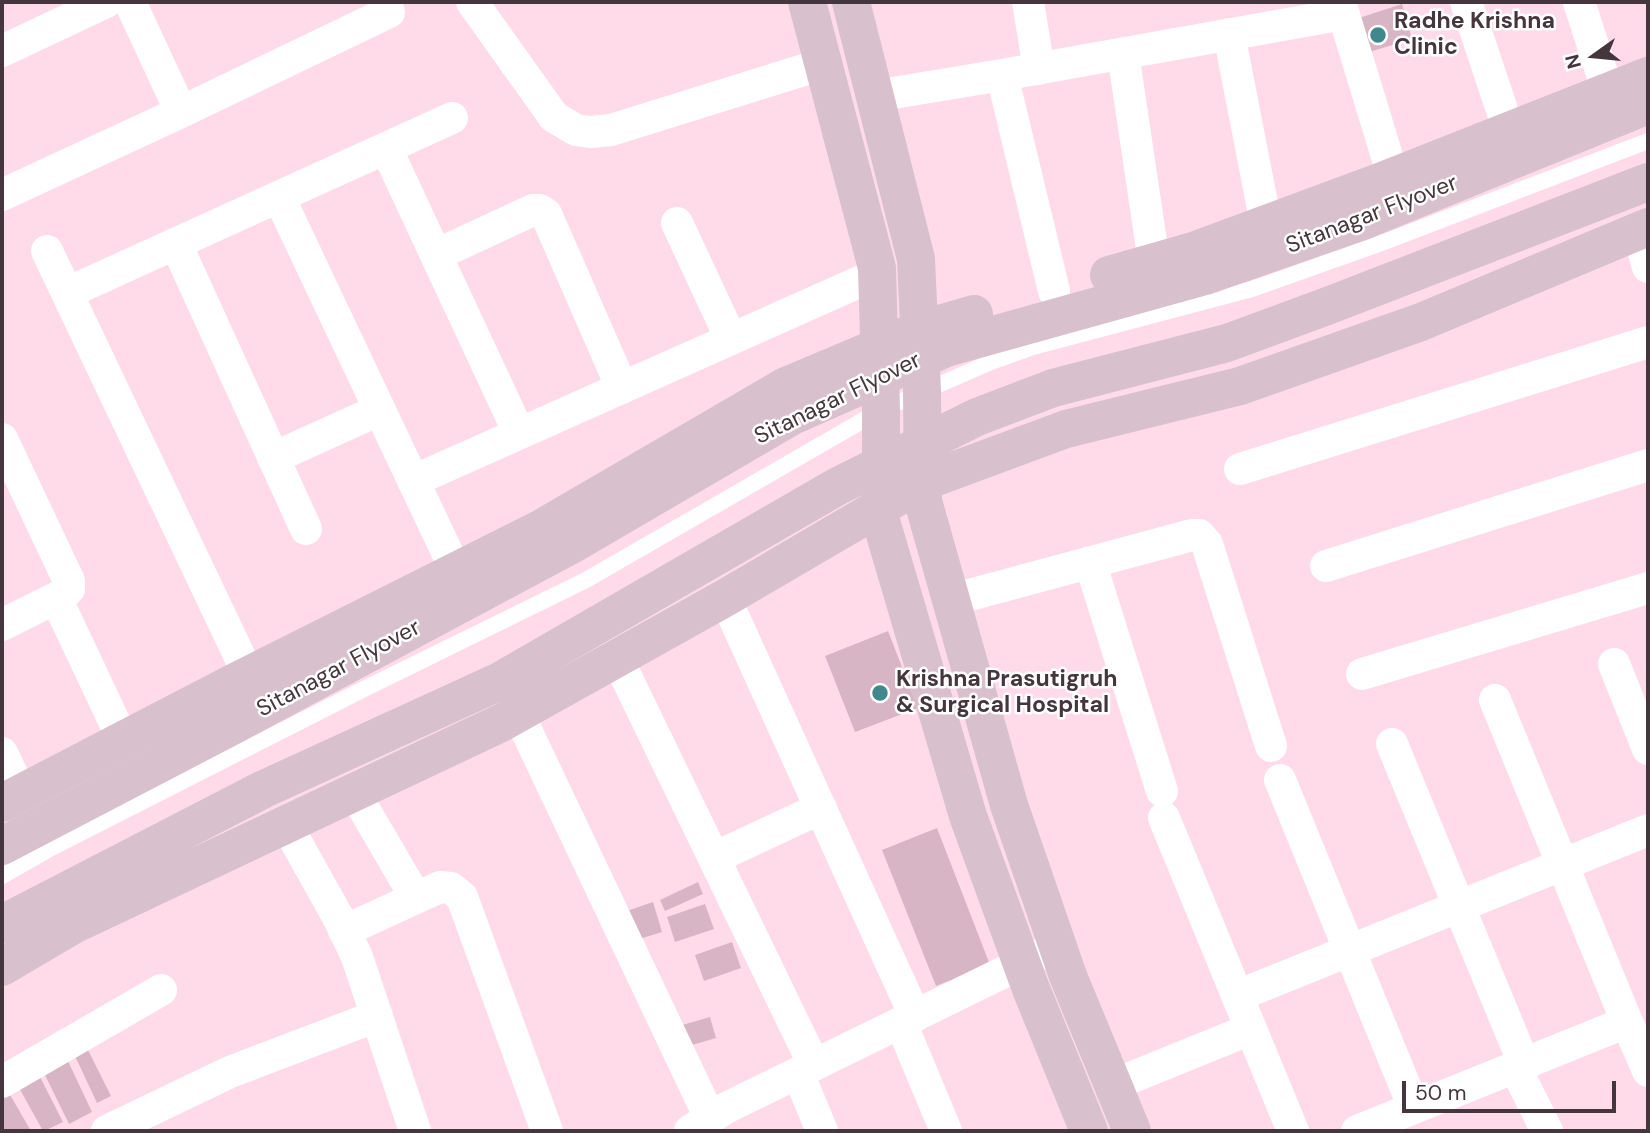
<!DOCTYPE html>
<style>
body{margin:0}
#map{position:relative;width:1650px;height:1133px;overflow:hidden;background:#ffdbea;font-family:"DM Sans",sans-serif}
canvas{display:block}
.frame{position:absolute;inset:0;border:4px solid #44363c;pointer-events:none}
.north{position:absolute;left:1559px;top:21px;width:70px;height:70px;-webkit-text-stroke:5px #fff;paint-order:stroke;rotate:255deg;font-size:19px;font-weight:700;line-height:28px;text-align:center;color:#44363c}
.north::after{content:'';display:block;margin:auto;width:24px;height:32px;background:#44363c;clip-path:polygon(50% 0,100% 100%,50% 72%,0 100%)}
.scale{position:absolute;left:1402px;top:1081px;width:214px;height:32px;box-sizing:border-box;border:4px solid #44363c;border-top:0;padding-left:9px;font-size:21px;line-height:24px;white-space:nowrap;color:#44363c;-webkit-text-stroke:5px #fff;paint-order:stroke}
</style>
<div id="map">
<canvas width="1650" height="1133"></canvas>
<div class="frame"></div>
<div class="north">N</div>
<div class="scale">50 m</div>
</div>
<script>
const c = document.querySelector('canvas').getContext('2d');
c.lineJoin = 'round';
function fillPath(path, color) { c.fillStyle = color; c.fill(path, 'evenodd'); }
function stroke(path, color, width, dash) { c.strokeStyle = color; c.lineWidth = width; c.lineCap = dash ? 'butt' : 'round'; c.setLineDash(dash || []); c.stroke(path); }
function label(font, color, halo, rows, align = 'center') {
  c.font = font + ' "DM Sans",sans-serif'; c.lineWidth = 5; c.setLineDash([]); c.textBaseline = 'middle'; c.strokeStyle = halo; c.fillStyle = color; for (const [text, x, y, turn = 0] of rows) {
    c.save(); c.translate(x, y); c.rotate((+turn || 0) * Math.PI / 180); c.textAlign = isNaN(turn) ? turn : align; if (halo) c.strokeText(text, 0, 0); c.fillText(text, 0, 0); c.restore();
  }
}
fillPath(new Path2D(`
 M 1402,4 L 1412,39 L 1366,53 L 1356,19 Z
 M 888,631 L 918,708 L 855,732 L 825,656 Z
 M 937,828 L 990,965 L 936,986 L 882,850 Z
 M 698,882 L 703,894 L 665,911 L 660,900 Z
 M 653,902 L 662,932 L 633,941 L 624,912 Z
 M 705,904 L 714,929 L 675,942 L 667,917 Z
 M 732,942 L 741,968 L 704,981 L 695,955 Z
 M 710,1017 L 716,1038 L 685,1047 L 679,1026 Z
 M 88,1050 L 111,1096 L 97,1103 L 75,1056 Z
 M 67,1059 L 92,1112 L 69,1124 L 43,1071 Z
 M 39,1075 L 63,1122 L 44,1131 L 43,1131 L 18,1086 Z
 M 9,1093 L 31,1131 L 3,1131 L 2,1130 L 2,1097 Z`), '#d7b5c4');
stroke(new Path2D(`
 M 2,876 L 53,847 L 366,688 L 586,580 L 881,410 L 991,362 L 1033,347 L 1252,289 L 1379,244 L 1648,141`), '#fff', 16);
stroke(new Path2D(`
 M 130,2 L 181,112
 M 472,2 L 554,117 L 576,130 L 590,132 L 611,130 L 823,64
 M 1028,2 L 1039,69
 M 1340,2 L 1393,176
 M 1466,2 L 1509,131
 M 1579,2 L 1608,92
 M 1229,34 L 1266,224
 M 2,51 L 106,2
 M 1123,53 L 1154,262
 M 1002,75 L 1054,291
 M 875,96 L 1002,75 L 1344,14
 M 386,148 L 519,433
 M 2,195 L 181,112 L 389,12
 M 279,197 L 456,571
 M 677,223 L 731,339
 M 1638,232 L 1648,267
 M 176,244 L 306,529
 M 47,251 L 249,676
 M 436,255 L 533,210 L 540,210 L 546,214 L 622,388
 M 67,293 L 452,118
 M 2,439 L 69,581 L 69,589 L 64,594 L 2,625
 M 273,458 L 379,410
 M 1240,469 L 1648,342
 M 413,481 L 877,274
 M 1090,562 L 1162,791
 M 1326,566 L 1648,465
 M 56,598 L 123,740
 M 725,598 L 915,1016
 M 951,600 L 1192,535 L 1199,535 L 1207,544 L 1271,746
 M 617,658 L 814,1065
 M 1614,664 L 1648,749
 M 1362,674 L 1648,588
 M 1495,700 L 1627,1022 L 1648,1071
 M 518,713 L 710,1118
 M 1392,744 L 1524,1064
 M 2,753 L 21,793
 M 1280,780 L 1414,1108
 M 354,792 L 416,898
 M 1164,818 L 1293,1131
 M 286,824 L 339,919 L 357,957 L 415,1131
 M 714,858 L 821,808
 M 344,931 L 440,887 L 451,888 L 462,897 L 547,1131
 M 1237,996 L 1648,830
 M 901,1023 L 946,1131
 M 1515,1067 L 1547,1131
 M 798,1073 L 822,1131
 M 2,1082 L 161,990
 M 1113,1085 L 1251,1029
 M 107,1131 L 230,1072 L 377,1016
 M 690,1131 L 724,1109 L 1043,953
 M 1357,1131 L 1627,1022`), '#fff', 32);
stroke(new Path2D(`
 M 807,2 L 877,268 L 881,410 L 881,521 L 968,816 L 1031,989 L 1089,1131
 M 851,2 L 916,259 L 922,391 L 923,501 L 1009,805 L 1068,976 L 1132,1131
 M 1109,275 L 1193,251 L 1266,224 L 1382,181 L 1648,76
 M 2,803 L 231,684 L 542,528 L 786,386 L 919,330 L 974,314
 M 2,846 L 236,724 L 571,545 L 792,416 L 946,348 L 1205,276 L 1363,221 L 1648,105
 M 2,924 L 264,789 L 500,681 L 838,486 L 977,417 L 1053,388 L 1227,343 L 1330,305 L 1648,182
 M 2,967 L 75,924 L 501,723 L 725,598 L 923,482 L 1066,429 L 1240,386 L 1421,322 L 1648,227`), '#d8c1cc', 38);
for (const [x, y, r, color] of [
 [1378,35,9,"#40888c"],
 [880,693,9,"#40888c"]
]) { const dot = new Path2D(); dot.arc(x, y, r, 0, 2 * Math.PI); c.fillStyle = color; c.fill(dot); stroke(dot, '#fff', 2.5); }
label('bold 23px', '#44363c', '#fff', [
 ["Radhe Krishna",1394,22],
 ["Clinic",1394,48],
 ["Krishna Prasutigruh",896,680],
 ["& Surgical Hospital",896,706]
], 'left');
label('23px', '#44363c', '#fff', [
 ["Sitanagar Flyover",1372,215,-21],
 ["Sitanagar Flyover",838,399,-26],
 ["Sitanagar Flyover",339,669,-28]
]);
</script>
